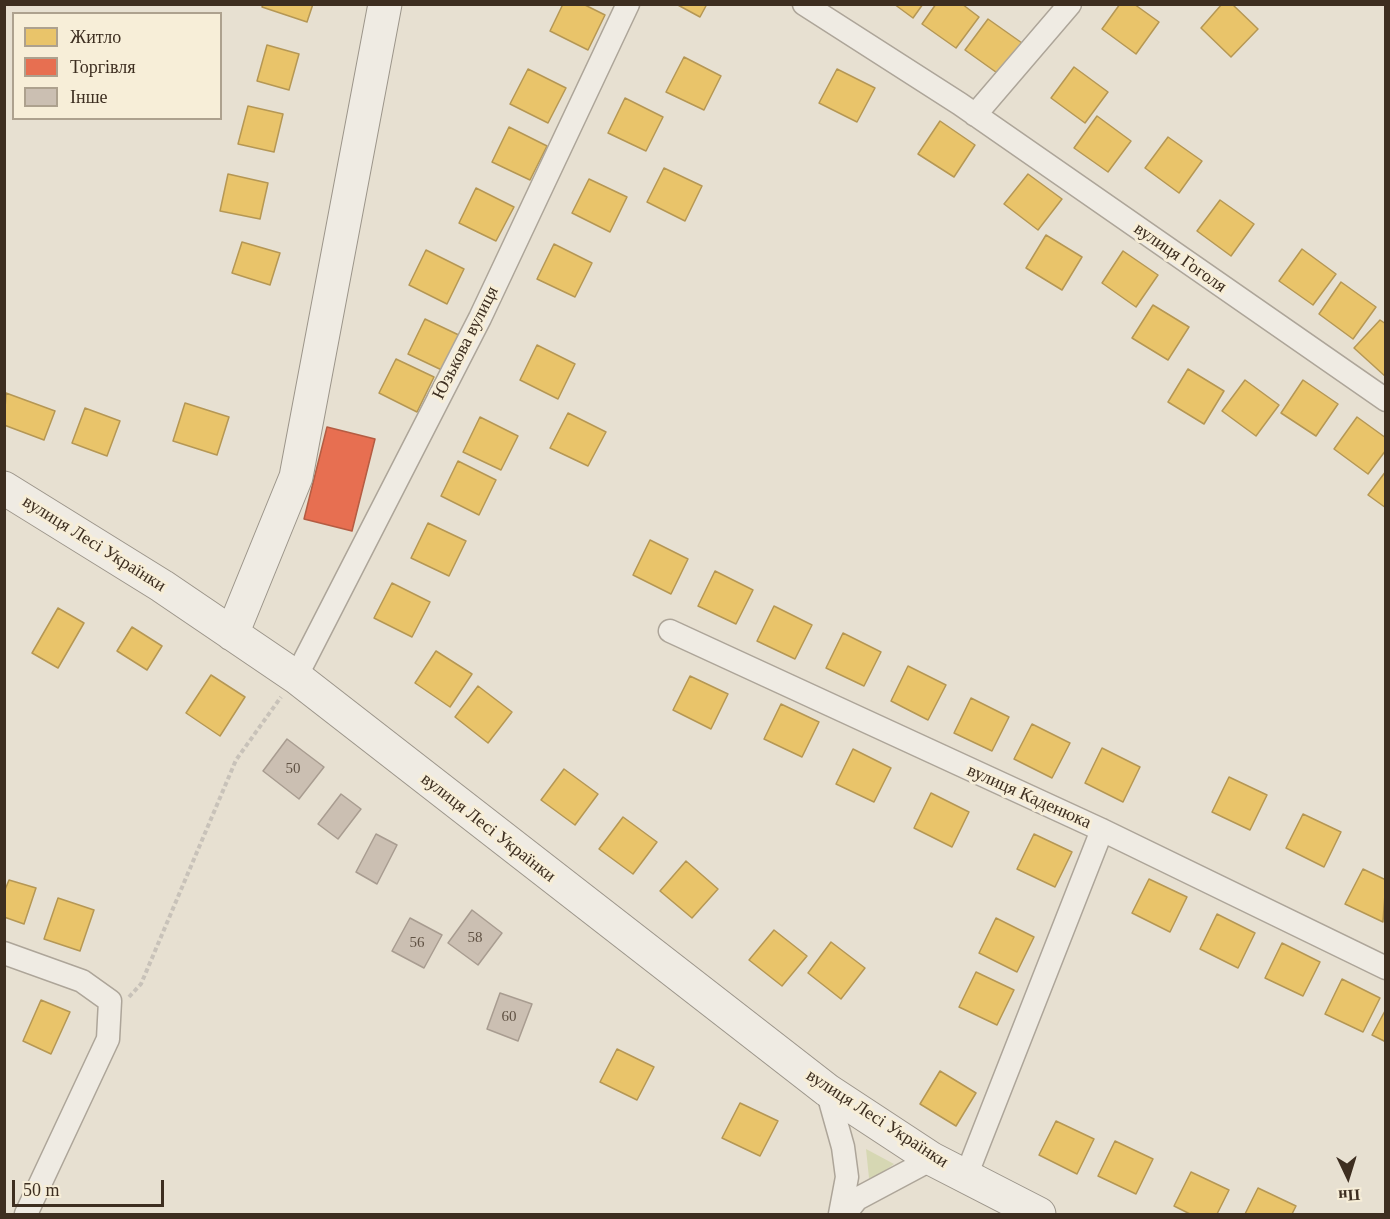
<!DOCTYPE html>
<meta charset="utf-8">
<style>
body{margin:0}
#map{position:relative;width:1390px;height:1219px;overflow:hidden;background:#e7e0d1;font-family:"Times New Roman",serif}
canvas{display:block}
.frame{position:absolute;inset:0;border:6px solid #3d2e20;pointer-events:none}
.legend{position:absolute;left:12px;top:12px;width:210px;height:108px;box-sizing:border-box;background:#f7eed8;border:2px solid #ada18e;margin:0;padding:8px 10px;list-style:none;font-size:18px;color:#3d2e20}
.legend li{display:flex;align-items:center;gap:12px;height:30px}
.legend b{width:30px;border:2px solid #ada18e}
.north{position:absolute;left:1318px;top:1147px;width:60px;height:60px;-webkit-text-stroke:4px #f7eed8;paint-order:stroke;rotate:176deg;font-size:16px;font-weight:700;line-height:24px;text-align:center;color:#3d2e20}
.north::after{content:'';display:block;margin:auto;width:21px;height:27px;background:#3d2e20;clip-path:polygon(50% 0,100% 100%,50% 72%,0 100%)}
.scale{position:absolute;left:12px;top:1180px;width:152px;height:27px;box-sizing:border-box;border:3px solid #3d2e20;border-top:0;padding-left:8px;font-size:18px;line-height:21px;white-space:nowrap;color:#3d2e20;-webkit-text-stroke:4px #f7eed8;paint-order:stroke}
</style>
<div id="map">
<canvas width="1390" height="1219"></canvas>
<div class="frame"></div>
<ul class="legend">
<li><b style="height:16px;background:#e9c46a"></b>Житло</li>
<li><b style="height:16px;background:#e76f51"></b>Торгівля</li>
<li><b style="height:16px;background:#cbbfb2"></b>Інше</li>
</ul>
<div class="north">Пн</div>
<div class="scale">50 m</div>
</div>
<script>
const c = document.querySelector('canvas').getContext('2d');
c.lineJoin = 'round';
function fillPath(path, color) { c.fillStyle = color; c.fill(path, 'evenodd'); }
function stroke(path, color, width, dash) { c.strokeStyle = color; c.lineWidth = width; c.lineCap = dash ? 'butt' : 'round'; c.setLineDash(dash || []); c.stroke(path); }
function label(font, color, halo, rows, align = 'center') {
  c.font = font + ' "Times New Roman",serif'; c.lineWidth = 6; c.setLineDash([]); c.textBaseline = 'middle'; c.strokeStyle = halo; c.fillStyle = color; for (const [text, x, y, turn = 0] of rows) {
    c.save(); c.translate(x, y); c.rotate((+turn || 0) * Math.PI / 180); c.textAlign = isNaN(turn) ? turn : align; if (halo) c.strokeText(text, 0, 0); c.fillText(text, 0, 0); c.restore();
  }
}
fillPath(new Path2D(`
 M 866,1149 L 894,1164 L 876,1177 L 869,1178 Z`), '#d6d7b3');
const homes = new Path2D(`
 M 263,4 L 313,4 L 307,22 L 262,7 Z
 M 563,4 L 583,4 L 605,15 L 588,50 L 550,31 Z
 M 676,4 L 707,4 L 700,17 Z
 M 894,4 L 923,4 L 913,18 Z
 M 936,4 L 962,4 L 979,17 L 956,48 L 922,24 Z
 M 1120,4 L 1134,4 L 1159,22 L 1136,54 L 1102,29 Z
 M 1222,4 L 1232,4 L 1258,29 L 1231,57 L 1201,28 Z
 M 988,19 L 1022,43 L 1000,75 L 965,50 Z
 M 267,45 L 299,54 L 289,90 L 257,81 Z
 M 684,57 L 721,76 L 704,110 L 666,92 Z
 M 1074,67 L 1108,92 L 1085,123 L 1051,98 Z
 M 528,69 L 566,88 L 548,123 L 510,104 Z
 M 837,69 L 875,88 L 857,122 L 819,103 Z
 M 625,98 L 663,117 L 646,151 L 608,133 Z
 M 248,106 L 283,114 L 274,152 L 238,144 Z
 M 1097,116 L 1131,141 L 1108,172 L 1074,148 Z
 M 940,121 L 975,145 L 954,177 L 918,154 Z
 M 509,127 L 547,146 L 530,180 L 492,162 Z
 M 1168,137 L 1202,161 L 1179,193 L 1145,168 Z
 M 664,168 L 702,186 L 685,221 L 647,202 Z
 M 228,174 L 268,183 L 260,219 L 220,211 Z
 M 1028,174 L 1062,199 L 1038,230 L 1004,204 Z
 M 589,179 L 627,197 L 610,232 L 572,213 Z
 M 476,188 L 514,207 L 496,241 L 459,223 Z
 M 1220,200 L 1254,224 L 1231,256 L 1197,231 Z
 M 1046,235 L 1082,257 L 1062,290 L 1026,268 Z
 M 242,242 L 280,253 L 270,285 L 232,273 Z
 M 554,244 L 592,263 L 575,297 L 537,279 Z
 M 1302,249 L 1336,274 L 1313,305 L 1279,281 Z
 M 426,250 L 464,269 L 447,304 L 409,285 Z
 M 1123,251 L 1158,275 L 1136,307 L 1102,283 Z
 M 1341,282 L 1376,307 L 1353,339 L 1319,314 Z
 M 1153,305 L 1189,327 L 1168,360 L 1132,338 Z
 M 425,319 L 463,337 L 446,372 L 408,354 Z
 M 1380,320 L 1386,324 L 1386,377 L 1354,348 Z
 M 537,345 L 575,364 L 558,399 L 520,380 Z
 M 396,359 L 434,377 L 417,412 L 379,393 Z
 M 1188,369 L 1224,391 L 1204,424 L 1168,402 Z
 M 1245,380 L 1279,405 L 1256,436 L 1222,411 Z
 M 1303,380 L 1338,404 L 1316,436 L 1281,413 Z
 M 6,393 L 55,411 L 44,440 L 4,425 Z
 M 185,403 L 229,417 L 217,455 L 173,441 Z
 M 85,408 L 120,421 L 107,456 L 72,443 Z
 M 568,413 L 606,432 L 588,466 L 550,448 Z
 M 480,417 L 518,436 L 501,470 L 463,452 Z
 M 1357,417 L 1386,438 L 1386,450 L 1368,474 L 1334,449 Z
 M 458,461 L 496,480 L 479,515 L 441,496 Z
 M 1386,471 L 1386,508 L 1368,495 Z
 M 428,523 L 466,541 L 449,576 L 411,558 Z
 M 650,540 L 688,559 L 671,594 L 633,575 Z
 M 715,571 L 753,590 L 736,624 L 698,606 Z
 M 392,583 L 430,602 L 412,637 L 374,618 Z
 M 774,606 L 812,625 L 795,659 L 757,641 Z
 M 58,608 L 84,623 L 58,668 L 32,653 Z
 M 132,627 L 162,646 L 147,670 L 117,651 Z
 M 843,633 L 881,652 L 864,686 L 826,668 Z
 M 436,651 L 472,674 L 450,707 L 415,683 Z
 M 908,666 L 946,685 L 928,720 L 891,701 Z
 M 211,675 L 245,697 L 220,736 L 186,713 Z
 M 690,676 L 728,694 L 711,729 L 673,710 Z
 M 478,686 L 512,712 L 488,743 L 455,717 Z
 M 971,698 L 1009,717 L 992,751 L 954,733 Z
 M 781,704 L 819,722 L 802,757 L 764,739 Z
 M 1032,724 L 1070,743 L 1052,778 L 1014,759 Z
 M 1102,748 L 1140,767 L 1123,802 L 1085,783 Z
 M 853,749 L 891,768 L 874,802 L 836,784 Z
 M 564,769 L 598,794 L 575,825 L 541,800 Z
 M 1229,777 L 1267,795 L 1250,830 L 1212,812 Z
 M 931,793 L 969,812 L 952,847 L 914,828 Z
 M 1303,814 L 1341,832 L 1324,867 L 1286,848 Z
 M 623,817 L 657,842 L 633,874 L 599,849 Z
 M 1034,834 L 1072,852 L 1055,887 L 1017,869 Z
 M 686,861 L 718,889 L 692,918 L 660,891 Z
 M 1363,869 L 1386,880 L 1383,922 L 1345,904 Z
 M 1149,879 L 1187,897 L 1170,932 L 1132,913 Z
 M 9,880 L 36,888 L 24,924 L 4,917 L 4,892 Z
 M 58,898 L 94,910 L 80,951 L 44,939 Z
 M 1217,914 L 1255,933 L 1238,968 L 1200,949 Z
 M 996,918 L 1034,937 L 1017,972 L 979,953 Z
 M 774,930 L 807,956 L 782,986 L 749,960 Z
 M 831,942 L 865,968 L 841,999 L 808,973 Z
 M 1282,943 L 1320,962 L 1303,996 L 1265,978 Z
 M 976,972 L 1014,990 L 997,1025 L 959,1007 Z
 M 1342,979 L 1380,998 L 1363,1032 L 1325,1014 Z
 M 41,1000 L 70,1012 L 51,1054 L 23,1041 Z
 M 1386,1009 L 1386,1042 L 1372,1035 Z
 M 617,1049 L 654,1067 L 637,1100 L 600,1082 Z
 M 940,1071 L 976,1093 L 956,1126 L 920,1104 Z
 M 740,1103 L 778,1121 L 760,1156 L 722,1138 Z
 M 1056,1121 L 1094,1139 L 1077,1174 L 1039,1155 Z
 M 1115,1141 L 1153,1159 L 1136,1194 L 1098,1176 Z
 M 1191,1172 L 1229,1190 L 1217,1214 L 1190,1214 L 1174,1206 Z
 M 1258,1188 L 1296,1206 L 1292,1214 L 1245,1214 Z`);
fillPath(homes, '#e9c46a');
stroke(homes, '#b59754', 1.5);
const shops = new Path2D(`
 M 327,427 L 375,439 L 352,531 L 304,519 Z`);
fillPath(shops, '#e76f51');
stroke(shops, '#b45c42', 1.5);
const building = new Path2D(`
 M 287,739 L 324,767 L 299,799 L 263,771 Z
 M 341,794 L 361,809 L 338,839 L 318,824 Z
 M 376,834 L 397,845 L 377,884 L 356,872 Z
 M 472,910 L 502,933 L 478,965 L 448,943 Z
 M 410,918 L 442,935 L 424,968 L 392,951 Z
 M 500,993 L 532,1004 L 518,1041 L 487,1029 Z`);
fillPath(building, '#cbbfb2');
stroke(building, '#a89c90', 1.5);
const street = new Path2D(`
 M 804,4 L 960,104 L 1386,400
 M 975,115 L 1070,4
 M 670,631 L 1102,830 L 1386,968
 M 296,677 L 480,318 L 628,4
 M 4,953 L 82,981 L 110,1001 L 108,1039 L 26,1214
 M 827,1090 L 843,1147 L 847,1177 L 840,1214
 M 966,1176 L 1102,830
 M 845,1214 L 857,1199 L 932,1159`);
const secondary = new Path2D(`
 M 4,488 L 162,586 L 296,677 L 827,1090 L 932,1159 L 1039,1214
 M 232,634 L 296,477 L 385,4`);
stroke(street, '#ada599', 25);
stroke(secondary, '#9c958a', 35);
stroke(new Path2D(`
 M 129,997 L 141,984 L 236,760 L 281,697`), '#c8c2b9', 4, [4.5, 3]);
stroke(street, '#efebe3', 22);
stroke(secondary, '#efebe3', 33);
label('15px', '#605244', null, [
 ["50",293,769],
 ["58",475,938],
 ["56",417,943],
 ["60",509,1017]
]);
label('18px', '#3d2e20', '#f7eed8', [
 ["вулиця Гоголя",1180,258,35],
 ["Юзькова вулиця",466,343,-63],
 ["вулиця Лесі Українки",94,544,32],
 ["вулиця Каденюка",1029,797,24],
 ["вулиця Лесі Українки",488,828,38],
 ["вулиця Лесі Українки",877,1119,33]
]);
</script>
